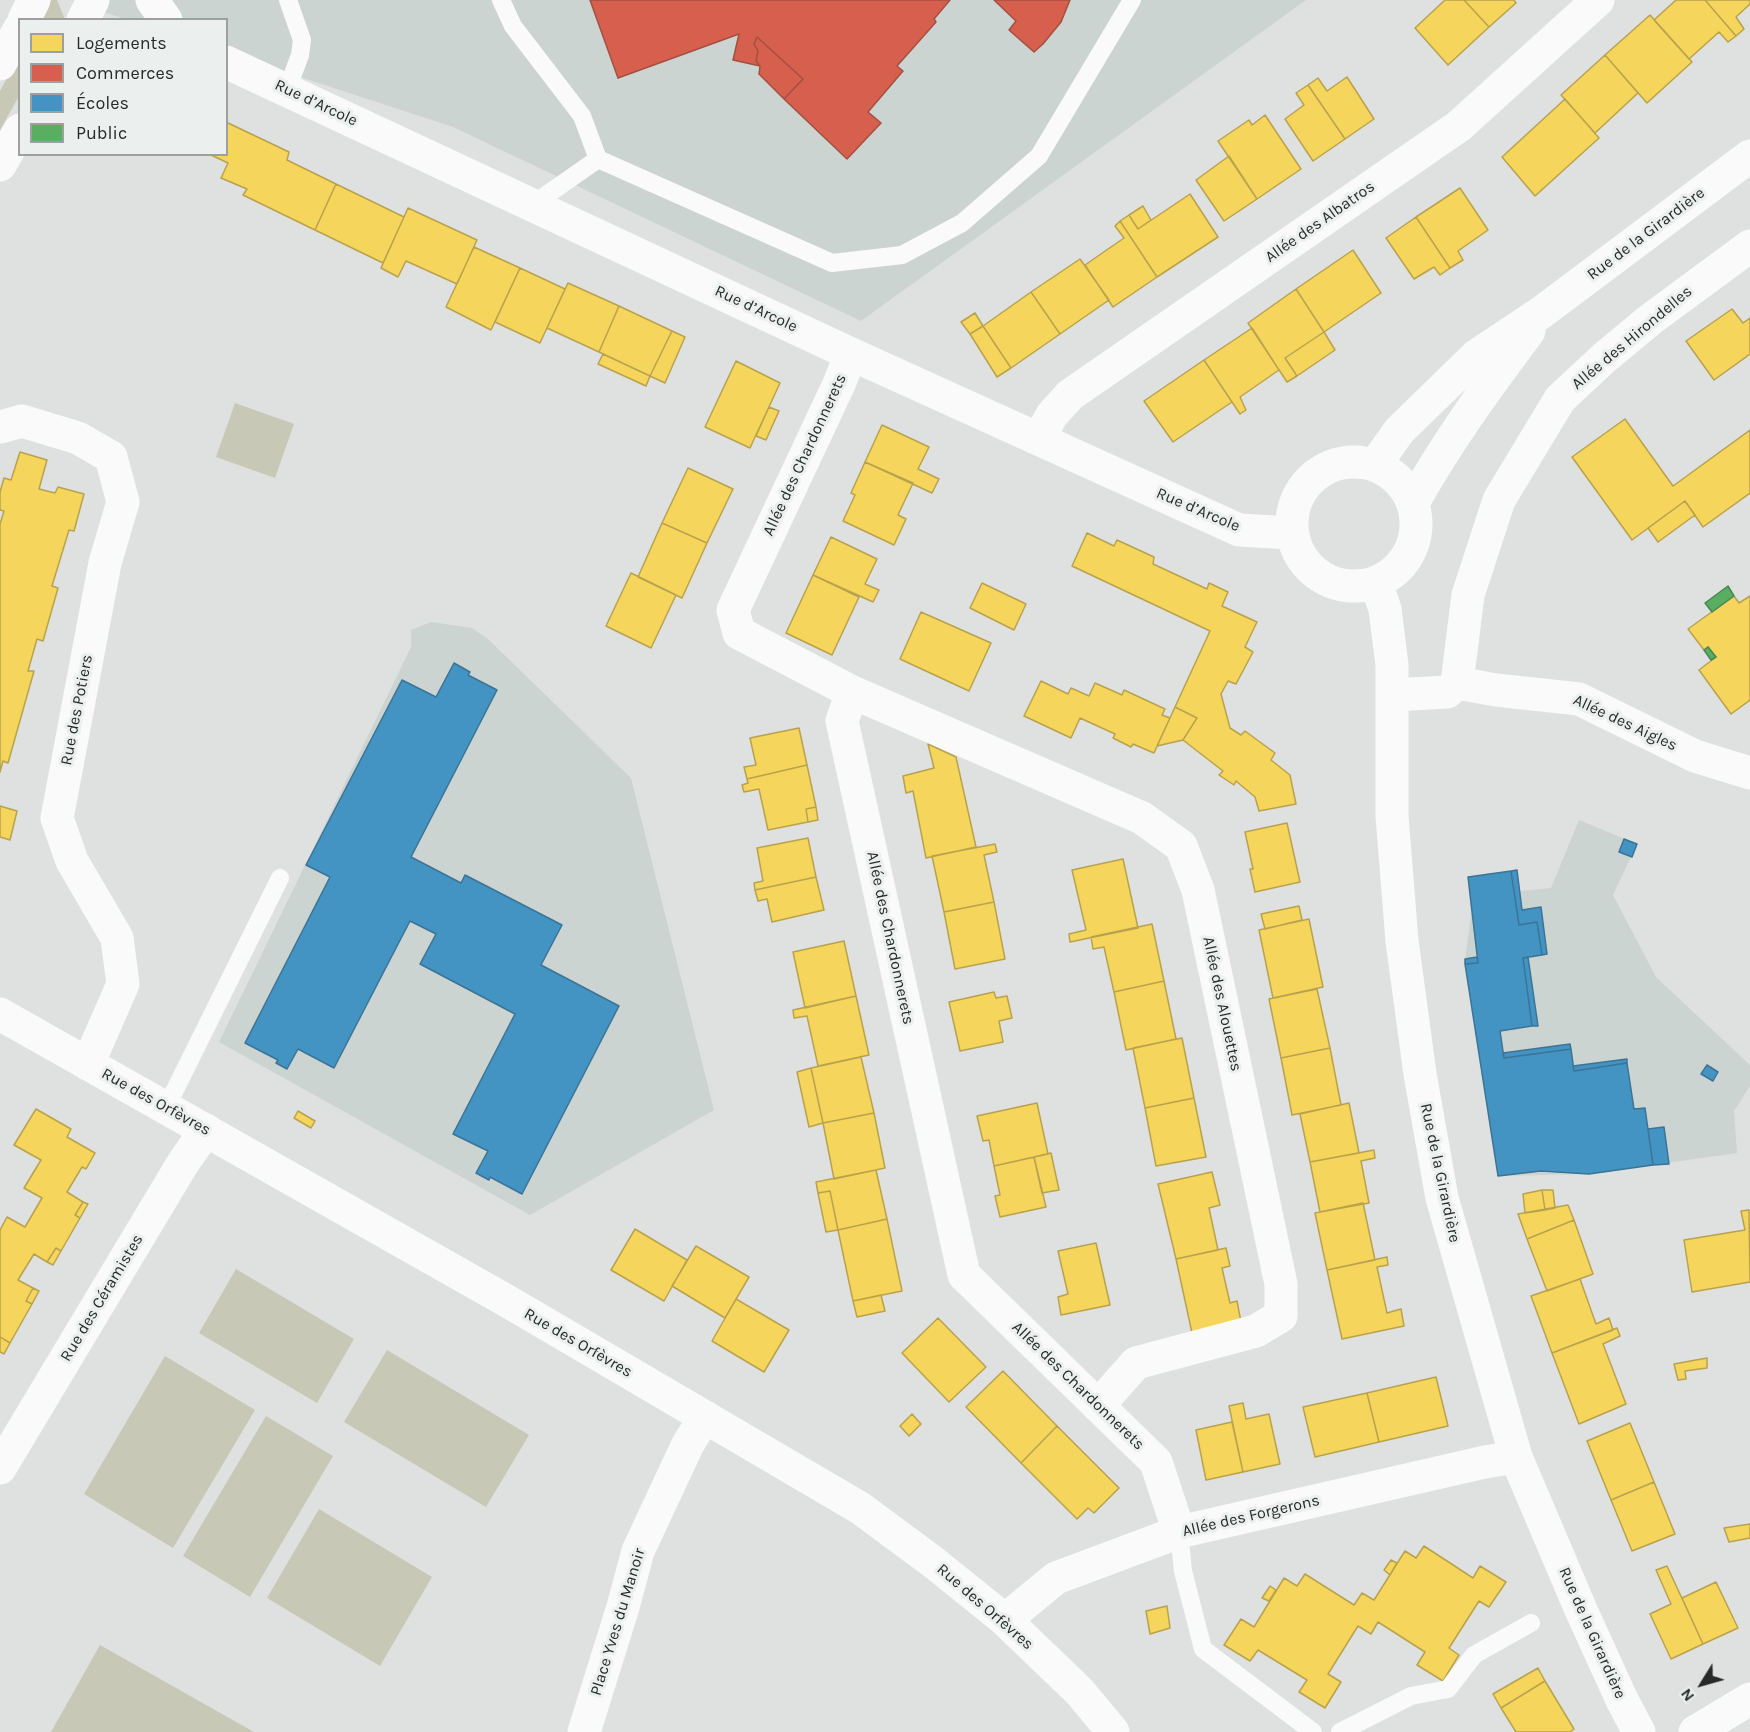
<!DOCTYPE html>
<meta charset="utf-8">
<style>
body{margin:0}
#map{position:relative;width:1750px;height:1732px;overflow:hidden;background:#dfe1e0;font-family:Karla,sans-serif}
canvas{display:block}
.legend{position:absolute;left:18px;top:18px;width:210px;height:138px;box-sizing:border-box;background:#ebefee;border:2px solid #9da09f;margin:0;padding:8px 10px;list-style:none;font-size:18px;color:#282a29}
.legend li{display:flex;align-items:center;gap:12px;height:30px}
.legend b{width:30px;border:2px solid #9da09f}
.north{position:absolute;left:1672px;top:1654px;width:60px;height:60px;-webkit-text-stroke:4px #ebefee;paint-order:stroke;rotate:233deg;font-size:16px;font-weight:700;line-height:24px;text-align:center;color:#282a29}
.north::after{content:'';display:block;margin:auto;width:21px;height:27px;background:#282a29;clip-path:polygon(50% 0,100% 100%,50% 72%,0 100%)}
</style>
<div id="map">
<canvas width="1750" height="1732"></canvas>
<ul class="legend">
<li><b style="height:16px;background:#f6d55c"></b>Logements</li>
<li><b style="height:16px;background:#d6604d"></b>Commerces</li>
<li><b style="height:16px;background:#4393c3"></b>Écoles</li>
<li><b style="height:16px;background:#5aae61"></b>Public</li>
</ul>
<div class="north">N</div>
</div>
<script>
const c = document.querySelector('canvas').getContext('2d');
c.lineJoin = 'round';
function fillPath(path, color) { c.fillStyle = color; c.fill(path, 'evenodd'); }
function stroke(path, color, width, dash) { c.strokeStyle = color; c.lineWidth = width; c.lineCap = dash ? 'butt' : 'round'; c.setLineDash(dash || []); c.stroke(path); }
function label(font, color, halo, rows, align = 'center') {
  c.font = font + ' Karla,sans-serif'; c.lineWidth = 6; c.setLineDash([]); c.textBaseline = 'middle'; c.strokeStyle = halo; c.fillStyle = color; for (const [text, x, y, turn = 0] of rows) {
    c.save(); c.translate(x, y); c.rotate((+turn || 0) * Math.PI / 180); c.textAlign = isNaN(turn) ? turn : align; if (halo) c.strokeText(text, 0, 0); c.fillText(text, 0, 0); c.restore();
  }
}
fillPath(new Path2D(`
 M 74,0 L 1306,0 L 861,321 L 453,127 L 227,53 L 226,20 L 125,19 L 73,2 Z
 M 431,622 L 472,628 L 488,639 L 631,778 L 714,1110 L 530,1215 L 219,1042 L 411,647 L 411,630 Z
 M 1579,820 L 1637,844 L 1613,895 L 1656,977 L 1750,1065 L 1750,1086 L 1734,1111 L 1737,1153 L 1589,1174 L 1498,1176 L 1465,959 L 1471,916 L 1468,877 L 1517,870 L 1520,891 L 1551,888 Z`), '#ccd4d2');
fillPath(new Path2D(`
 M 51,0 L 57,0 L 64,17 L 63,19 L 40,20 Z
 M 19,56 L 19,96 L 0,130 L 0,91 Z
 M 235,403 L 294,424 L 275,478 L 216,457 Z
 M 236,1269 L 354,1339 L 317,1403 L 199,1333 Z
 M 387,1350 L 529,1435 L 486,1507 L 344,1422 Z
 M 165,1356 L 255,1410 L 173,1548 L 84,1494 Z
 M 266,1416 L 333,1456 L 250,1597 L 183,1556 Z
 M 319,1509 L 432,1577 L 380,1666 L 267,1598 Z
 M 100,1645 L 254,1732 L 51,1732 Z`), '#c7c8b5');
const homes = new Path2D(`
 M 1445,0 L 1464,0 L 1489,27 L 1448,65 L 1415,28 Z
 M 1464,0 L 1514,0 L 1516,3 L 1489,27 Z
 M 1676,0 L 1705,0 L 1736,36 L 1728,42 L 1719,32 L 1689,59 L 1654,20 Z
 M 1705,0 L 1750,0 L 1750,4 L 1736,17 L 1744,29 L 1736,36 Z
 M 1650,15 L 1692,62 L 1647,103 L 1605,55 Z
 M 1605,55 L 1638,93 L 1595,133 L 1561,95 Z
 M 1347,77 L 1374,119 L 1345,139 L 1308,85 L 1318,78 L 1327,91 Z
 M 1308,85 L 1345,139 L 1313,161 L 1285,119 L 1304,105 L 1296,93 Z
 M 1565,99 L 1599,138 L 1535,196 L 1502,157 Z
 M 1265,115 L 1301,169 L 1257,199 L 1218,141 L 1249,120 L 1252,125 Z
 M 226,122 L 289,152 L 287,160 L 336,184 L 315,230 L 243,195 L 247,189 L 221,178 L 228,163 L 211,155 L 226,154 Z
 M 1229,156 L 1257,199 L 1224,221 L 1196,180 Z
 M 336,184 L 404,217 L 383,263 L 315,230 Z
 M 1460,188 L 1488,230 L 1458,251 L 1463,260 L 1450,268 L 1416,217 Z
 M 1190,194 L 1218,237 L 1157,277 L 1120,221 L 1129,215 L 1138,229 Z
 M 1143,206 L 1151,220 L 1138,229 L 1129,215 Z
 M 408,208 L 477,240 L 457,284 L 406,261 L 398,277 L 381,268 Z
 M 1416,217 L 1450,268 L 1440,275 L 1434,267 L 1414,279 L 1386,238 Z
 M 1120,221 L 1157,277 L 1113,307 L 1085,265 L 1124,238 L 1115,226 Z
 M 474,247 L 520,268 L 491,330 L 446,307 Z
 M 1353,250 L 1381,293 L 1324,332 L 1296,289 Z
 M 1080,259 L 1109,300 L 1060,334 L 1031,292 Z
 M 520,268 L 565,289 L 540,343 L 495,322 Z
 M 568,283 L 619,306 L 599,352 L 547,328 Z
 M 1296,289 L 1324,332 L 1285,358 L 1297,376 L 1287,382 L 1248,323 Z
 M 1031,292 L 1060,334 L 1011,368 L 983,326 Z
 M 619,306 L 672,331 L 650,376 L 599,352 Z
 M 1732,309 L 1743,323 L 1750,318 L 1750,354 L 1714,380 L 1686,341 Z
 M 975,313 L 983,326 L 970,334 L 961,322 Z
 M 983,326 L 1011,368 L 997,377 L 970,334 Z
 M 1252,328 L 1279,370 L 1240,397 L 1246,410 L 1240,414 L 1204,360 Z
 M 672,331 L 685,337 L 665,383 L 650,376 Z
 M 1324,332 L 1335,350 L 1297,376 L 1285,358 Z
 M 603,354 L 650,376 L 646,386 L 598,364 Z
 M 1204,360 L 1232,402 L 1173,442 L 1144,401 Z
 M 736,361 L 780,383 L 750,448 L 705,427 Z
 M 769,407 L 779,411 L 766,440 L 756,436 Z
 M 1625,419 L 1673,486 L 1750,430 L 1750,493 L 1703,527 L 1685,501 L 1632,540 L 1572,457 Z
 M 882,425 L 929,447 L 918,469 L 939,479 L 932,493 L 865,462 Z
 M 20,452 L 47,460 L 39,489 L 55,493 L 58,487 L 84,494 L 74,531 L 69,530 L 52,586 L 58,588 L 43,641 L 37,639 L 28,671 L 34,671 L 8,763 L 3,761 L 0,772 L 0,524 L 4,511 L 0,510 L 0,492 L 4,478 L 11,480 Z
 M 865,462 L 913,483 L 898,515 L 906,519 L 894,545 L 843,521 L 855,495 L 851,493 Z
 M 688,468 L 733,489 L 707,543 L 662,523 Z
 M 1685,501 L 1695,515 L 1658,542 L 1648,528 Z
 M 662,523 L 707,543 L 682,598 L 638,577 Z
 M 1087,533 L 1114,546 L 1117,540 L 1154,557 L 1153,564 L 1207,589 L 1209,583 L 1228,592 L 1222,606 L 1257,622 L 1245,647 L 1253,652 L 1236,684 L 1228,681 L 1221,694 L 1230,728 L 1241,735 L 1245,731 L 1275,753 L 1271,760 L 1290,775 L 1296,804 L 1259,811 L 1255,797 L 1236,781 L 1234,785 L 1219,775 L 1223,771 L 1183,740 L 1197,718 L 1175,707 L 1210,631 L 1072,566 Z
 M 831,537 L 877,559 L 865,584 L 879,590 L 873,602 L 813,575 Z
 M 631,573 L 676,595 L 651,648 L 606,626 Z
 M 813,575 L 859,597 L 832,655 L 786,633 Z
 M 982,583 L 1026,604 L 1014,630 L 970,608 Z
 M 1734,596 L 1739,603 L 1750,596 L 1750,700 L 1731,714 L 1699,670 L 1716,657 L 1708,647 L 1704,650 L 1688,629 Z
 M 921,612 L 991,643 L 969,691 L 900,659 Z
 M 1041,681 L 1068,694 L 1071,688 L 1089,696 L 1095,683 L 1122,695 L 1124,690 L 1165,709 L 1162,715 L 1170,718 L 1154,753 L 1133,744 L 1131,747 L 1113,738 L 1115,734 L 1080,718 L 1071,738 L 1024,716 Z
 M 1175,707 L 1197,718 L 1183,740 L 1157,746 Z
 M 799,728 L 807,765 L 747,779 L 744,767 L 756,765 L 750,738 Z
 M 928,744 L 956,757 L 976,847 L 926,858 L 913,791 L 906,793 L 903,776 L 934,768 Z
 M 807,765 L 816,807 L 806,809 L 808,822 L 768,830 L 759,789 L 744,792 L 742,785 L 748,783 L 747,779 Z
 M 0,806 L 17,811 L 10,840 L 0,837 Z
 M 816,807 L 818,820 L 808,822 L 806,809 Z
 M 1287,823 L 1300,882 L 1255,892 L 1250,869 L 1253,869 L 1245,832 Z
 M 808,838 L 816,877 L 755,890 L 754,883 L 763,881 L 757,848 Z
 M 995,844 L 997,852 L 984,855 L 994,902 L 944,912 L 932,856 Z
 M 1123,859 L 1138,928 L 1070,942 L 1069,934 L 1086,930 L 1072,870 Z
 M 816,877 L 824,910 L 772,922 L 767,899 L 758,901 L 755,890 Z
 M 994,902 L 1005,959 L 955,969 L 944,912 Z
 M 1299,906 L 1302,920 L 1265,929 L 1261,914 Z
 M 1309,919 L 1323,987 L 1273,998 L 1259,930 Z
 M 1152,924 L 1164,981 L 1114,992 L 1104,947 L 1093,949 L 1091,937 Z
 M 844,941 L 856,996 L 805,1008 L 793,952 Z
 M 1164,981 L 1176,1039 L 1126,1050 L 1114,992 Z
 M 1317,989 L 1330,1048 L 1281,1058 L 1269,999 Z
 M 994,992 L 996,998 L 1007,996 L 1012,1018 L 999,1021 L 1003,1042 L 960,1051 L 949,1002 Z
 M 856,996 L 869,1055 L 818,1066 L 807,1016 L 794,1018 L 793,1010 Z
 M 1182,1038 L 1194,1098 L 1145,1108 L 1133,1048 Z
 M 1330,1048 L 1341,1105 L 1292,1115 L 1281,1058 Z
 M 861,1057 L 874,1113 L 823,1123 L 811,1068 Z
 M 811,1068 L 823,1123 L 809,1127 L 797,1072 Z
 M 1194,1098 L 1206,1157 L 1156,1166 L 1145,1108 Z
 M 1037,1103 L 1048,1154 L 994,1166 L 989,1140 L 983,1141 L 977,1116 Z
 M 1349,1103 L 1359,1153 L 1310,1162 L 1300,1114 Z
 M 36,1109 L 71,1129 L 67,1137 L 95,1153 L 86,1169 L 82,1167 L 67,1192 L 83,1202 L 75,1215 L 80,1218 L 61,1251 L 56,1248 L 47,1262 L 34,1254 L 18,1280 L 33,1288 L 26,1301 L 32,1304 L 10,1343 L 0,1337 L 0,1230 L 7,1217 L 25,1227 L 42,1198 L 24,1188 L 41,1160 L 14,1145 Z
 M 298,1111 L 315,1121 L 311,1128 L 294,1118 Z
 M 874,1113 L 885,1168 L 834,1179 L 823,1123 Z
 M 1374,1150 L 1375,1158 L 1361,1161 L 1369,1203 L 1320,1212 L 1310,1162 Z
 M 1051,1153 L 1059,1190 L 1042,1193 L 1034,1157 Z
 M 1034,1157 L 1046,1207 L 1000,1217 L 995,1196 L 1000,1195 L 994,1166 Z
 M 876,1170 L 887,1219 L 838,1230 L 830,1191 L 818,1193 L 816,1182 Z
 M 1212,1172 L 1220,1205 L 1209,1208 L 1218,1250 L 1176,1259 L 1158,1184 Z
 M 1542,1190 L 1545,1210 L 1525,1213 L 1523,1194 Z
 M 1542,1190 L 1553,1190 L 1555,1208 L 1545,1210 Z
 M 830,1191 L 838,1230 L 826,1232 L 818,1193 Z
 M 83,1202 L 88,1204 L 80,1218 L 75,1215 Z
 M 1363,1203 L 1375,1260 L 1327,1270 L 1315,1213 Z
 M 1568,1205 L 1574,1220 L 1527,1239 L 1518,1214 Z
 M 1749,1210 L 1750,1282 L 1692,1292 L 1684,1240 L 1745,1230 L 1741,1211 Z
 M 887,1219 L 902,1291 L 853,1301 L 838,1230 Z
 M 1574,1220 L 1593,1274 L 1547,1291 L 1527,1239 Z
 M 635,1229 L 687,1260 L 664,1301 L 611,1270 Z
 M 1096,1243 L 1110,1305 L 1061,1315 L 1058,1297 L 1068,1294 L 1058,1251 Z
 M 696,1246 L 749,1277 L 725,1318 L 672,1286 Z
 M 56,1248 L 61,1251 L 53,1265 L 47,1262 Z
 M 1226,1248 L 1230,1266 L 1222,1268 L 1230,1303 L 1237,1301 L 1241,1322 L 1192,1333 L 1176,1259 Z
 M 1387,1257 L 1388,1265 L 1377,1267 L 1387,1313 L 1401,1309 L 1404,1326 L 1342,1339 L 1327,1270 Z
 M 1580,1279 L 1596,1324 L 1609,1318 L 1613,1330 L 1552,1353 L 1531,1296 Z
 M 33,1288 L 39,1291 L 32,1304 L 26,1301 Z
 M 881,1295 L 885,1311 L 857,1317 L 853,1301 Z
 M 736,1299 L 789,1330 L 764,1372 L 712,1341 Z
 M 938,1318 L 986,1367 L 949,1402 L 902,1353 Z
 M 1617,1328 L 1620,1336 L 1603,1344 L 1626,1404 L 1579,1424 L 1552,1353 Z
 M 0,1337 L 10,1343 L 4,1354 L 0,1352 Z
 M 1707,1358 L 1707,1368 L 1685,1371 L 1686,1379 L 1678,1380 L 1674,1364 Z
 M 1003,1371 L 1057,1426 L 1021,1463 L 966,1407 Z
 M 1436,1377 L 1448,1426 L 1379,1442 L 1367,1393 Z
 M 1367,1393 L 1379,1442 L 1315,1457 L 1303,1407 Z
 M 1243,1403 L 1246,1419 L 1269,1414 L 1280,1464 L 1243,1472 L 1229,1406 Z
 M 912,1414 L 921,1424 L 909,1436 L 900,1426 Z
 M 1232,1422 L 1243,1472 L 1206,1480 L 1196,1430 Z
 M 1630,1423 L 1654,1482 L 1611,1500 L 1587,1441 Z
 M 1057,1426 L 1119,1488 L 1094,1513 L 1088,1508 L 1077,1519 L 1021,1463 Z
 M 1654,1482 L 1675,1534 L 1632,1551 L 1611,1500 Z
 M 1750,1524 L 1750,1538 L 1729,1542 L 1724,1528 Z
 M 1424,1546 L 1473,1578 L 1480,1566 L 1506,1582 L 1489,1607 L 1479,1601 L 1449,1648 L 1459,1655 L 1443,1681 L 1417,1665 L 1425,1652 L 1378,1622 L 1371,1634 L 1358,1626 L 1328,1674 L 1341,1682 L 1325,1708 L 1299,1692 L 1307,1680 L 1258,1650 L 1250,1661 L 1224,1645 L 1241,1619 L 1254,1627 L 1284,1578 L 1297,1586 L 1305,1574 L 1354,1605 L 1362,1593 L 1374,1600 L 1405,1551 L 1416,1558 Z
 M 1391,1560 L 1397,1563 L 1390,1575 L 1384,1570 Z
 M 1667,1566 L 1703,1644 L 1671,1659 L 1650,1614 L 1671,1604 L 1656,1570 Z
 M 1716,1582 L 1738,1628 L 1703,1644 L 1682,1598 Z
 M 1270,1586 L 1276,1590 L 1269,1601 L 1262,1598 Z
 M 1167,1606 L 1170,1628 L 1150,1634 L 1146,1611 Z
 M 1538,1668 L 1545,1681 L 1501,1708 L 1493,1694 Z
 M 1545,1681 L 1574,1729 L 1570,1732 L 1516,1732 L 1501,1708 Z`);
fillPath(homes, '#f6d55c');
stroke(homes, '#b8a24d', 1.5);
const shops = new Path2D(`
 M 590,0 L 950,0 L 934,19 L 936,22 L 897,66 L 903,71 L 868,112 L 881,123 L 847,159 L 784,99 L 803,79 L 757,37 L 754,44 L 758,51 L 756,61 L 760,66 L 733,60 L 739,34 L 618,78 Z
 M 994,0 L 1070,0 L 1061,22 L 1043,44 L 1034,52 L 1009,30 L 1016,21 Z
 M 757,37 L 803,79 L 784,99 L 759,74 L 760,66 L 756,61 L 758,51 L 754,44 Z`);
fillPath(shops, '#d6604d');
stroke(shops, '#a25042', 1.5);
const schools = new Path2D(`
 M 454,663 L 470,672 L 468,675 L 497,690 L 411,857 L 461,883 L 465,875 L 562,925 L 541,965 L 619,1006 L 522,1194 L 490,1177 L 489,1180 L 476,1173 L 488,1151 L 453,1134 L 515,1014 L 420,964 L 436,934 L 410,921 L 334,1068 L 298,1049 L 287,1069 L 276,1063 L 278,1060 L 245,1043 L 330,877 L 306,865 L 402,680 L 436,697 Z
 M 1624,839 L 1637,844 L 1632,857 L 1619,852 Z
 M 1517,870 L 1522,910 L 1541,907 L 1547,954 L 1542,955 L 1537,922 L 1519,925 L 1511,871 Z
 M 1511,871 L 1519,925 L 1537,922 L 1542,955 L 1523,958 L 1532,1026 L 1500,1031 L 1504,1058 L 1571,1049 L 1574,1071 L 1627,1063 L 1634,1109 L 1645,1108 L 1653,1165 L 1589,1174 L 1541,1171 L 1498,1176 L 1465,964 L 1478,963 L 1468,877 Z
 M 1477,957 L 1478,963 L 1465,964 L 1465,959 Z
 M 1528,957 L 1538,1026 L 1532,1026 L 1523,958 Z
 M 1570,1044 L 1571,1049 L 1504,1058 L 1503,1053 Z
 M 1627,1059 L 1627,1063 L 1574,1071 L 1573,1066 Z
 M 1707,1065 L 1718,1072 L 1713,1081 L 1701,1074 Z
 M 1664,1127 L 1669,1164 L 1653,1165 L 1648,1129 Z`);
fillPath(schools, '#4393c3');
stroke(schools, '#3b7495', 1.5);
const public = new Path2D(`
 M 1728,586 L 1734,596 L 1712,612 L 1705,603 Z
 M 1708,647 L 1716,657 L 1711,660 L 1704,650 Z`);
fillPath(public, '#5aae61');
stroke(public, '#4b8650', 1.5);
stroke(new Path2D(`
 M 501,0 L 513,26 L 582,116 L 598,159
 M 287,90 L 300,55 L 302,40 L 288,0
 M 537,208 L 545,196 L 598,159 L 832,263 L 902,255 L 962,223 L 1039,156 L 1132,0
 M 166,1108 L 280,878
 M 1179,1532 L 1183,1571 L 1203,1649 L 1313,1732
 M 1340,1732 L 1411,1696 L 1448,1689 L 1474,1655 L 1531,1623`), '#fafafa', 18);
stroke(new Path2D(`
 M 851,354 L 839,384 L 733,610 L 739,633 L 852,692 L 842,721 L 964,1275 L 1156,1462 L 1179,1532
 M 0,427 L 22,421 L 78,438 L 111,457 L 123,502 L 105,563 L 57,818 L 72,861 L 117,938 L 123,984 L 88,1064
 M 1039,438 L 1052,415 L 1070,395 L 1459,126 L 1598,0
 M 1457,683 L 1468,595 L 1499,500 L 1560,399 L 1604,358 L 1651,319 L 1750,246
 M 852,692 L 1142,818 L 1181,846 L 1198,890 L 1281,1284 L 1281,1316 L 1256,1331 L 1136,1363 L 1098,1406
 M 1393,695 L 1447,692 L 1457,683 L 1496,690 L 1579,699 L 1695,756 L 1750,773
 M 0,1468 L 183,1163 L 206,1130
 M 1005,1620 L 1080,1692 L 1113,1732
 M 584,1732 L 623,1607 L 638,1551 L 688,1444 L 705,1417
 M 1695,1732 L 1750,1699`), '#fafafa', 33);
stroke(new Path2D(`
 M 152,0 L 166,20
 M 226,62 L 851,354 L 1239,530 L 1292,533
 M1292 524a62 62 0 1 1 124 0a62 62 0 1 1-124 0Z
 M 1375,465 L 1399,431 L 1476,356 L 1542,312 L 1750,156
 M 1413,503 C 1447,442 1487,387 1529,331
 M 1376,583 L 1385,609 L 1392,665 L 1392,816 L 1402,941 L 1420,1074 L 1442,1198 L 1516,1457 L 1581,1610 L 1622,1700 L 1639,1732
 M 0,1014 L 507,1301 L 860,1508 L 933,1562 L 1005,1620 L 1056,1578 L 1179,1532 L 1485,1462 L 1516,1457`), '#fafafa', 33);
stroke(new Path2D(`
 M 24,20 L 34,0
 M 83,20 L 93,0
 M 0,64 L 20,28
 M 0,165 L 20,130`), '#fafafa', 33);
label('16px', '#282a29', '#ebefee', [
 ["Rue d’Arcole",316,103,25],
 ["Allée des Albatros",1320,222,-35],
 ["Rue de la Girardière",1646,234,-37],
 ["Rue d’Arcole",756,309,25],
 ["Allée des Hirondelles",1632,338,-40],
 ["Allée des Chardonnerets",805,455,-65],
 ["Rue d’Arcole",1198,510,23],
 ["Rue des Potiers",77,710,-79],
 ["Allée des Aigles",1625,723,25],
 ["Allée des Chardonnerets",890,938,78],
 ["Allée des Alouettes",1222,1004,78],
 ["Rue des Orfèvres",156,1102,29],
 ["Rue de la Girardière",1440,1173,78],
 ["Rue des Céramistes",102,1298,-59],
 ["Rue des Orfèvres",578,1343,30],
 ["Allée des Chardonnerets",1078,1386,44],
 ["Allée des Forgerons",1251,1516,-13],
 ["Rue des Orfèvres",985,1607,41],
 ["Place Yves du Manoir",618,1622,-73],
 ["Rue de la Girardière",1592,1633,66]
]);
</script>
